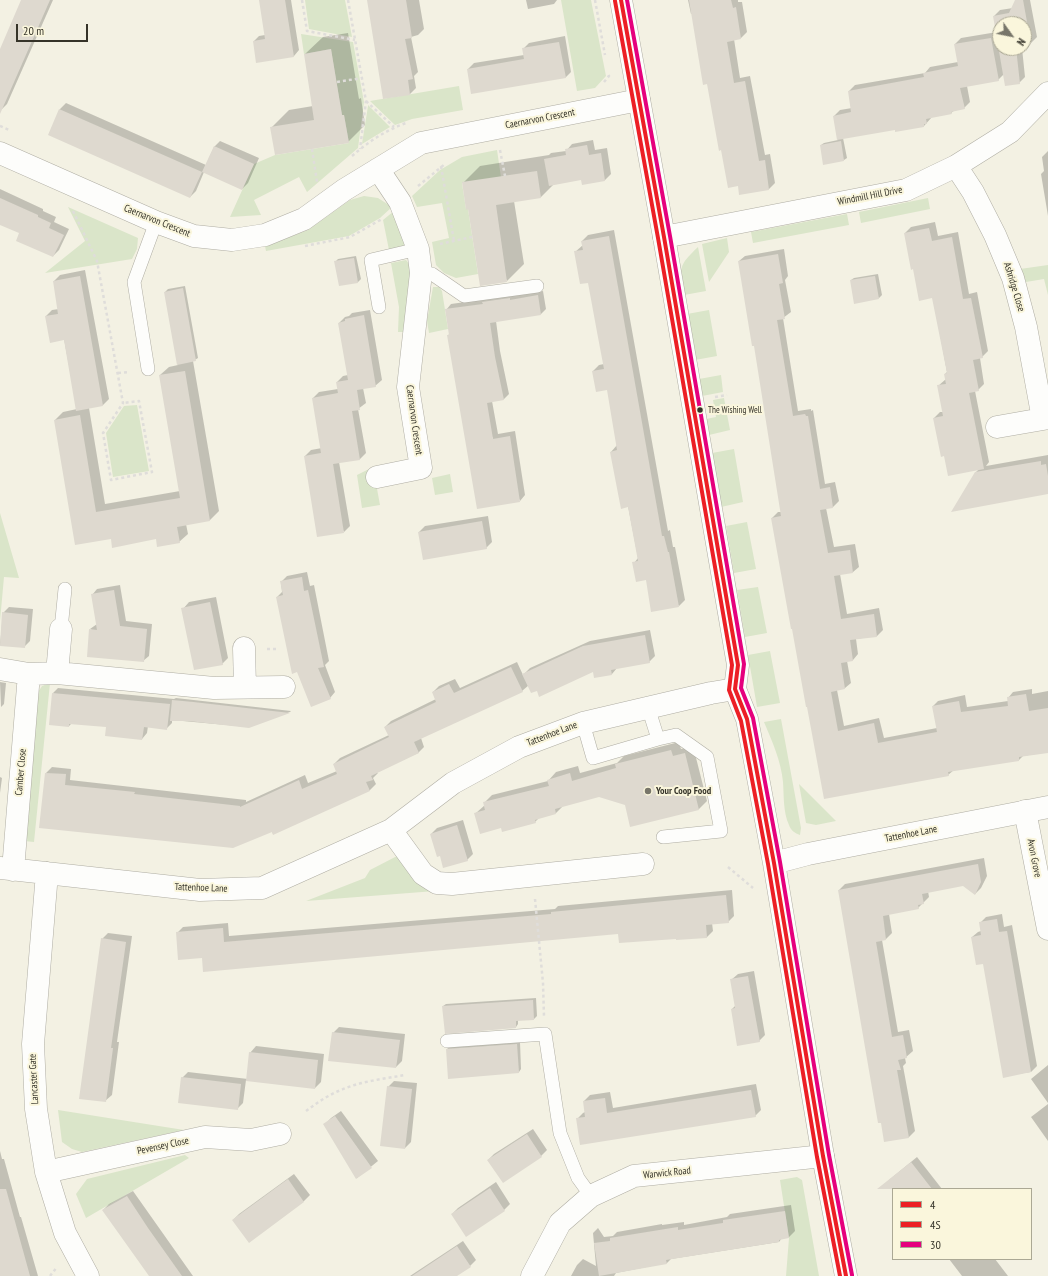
<!DOCTYPE html>
<style>
body{margin:0}
#map{position:relative;width:1048px;height:1276px;overflow:hidden;background:#f3f1e3;font-family:"PT Sans Narrow",sans-serif}
canvas{display:block}
.legend{position:absolute;left:892px;top:1188px;width:140px;height:72px;box-sizing:border-box;background:#faf6dc;border:1px solid #aba894;margin:0;padding:5px 7px;list-style:none;font-size:12px;color:#353329}
.legend li{display:flex;align-items:center;gap:8px;height:20px}
.legend b{width:20px;border:1px solid #aba894}
.north{position:absolute;left:992px;top:16px;width:40px;height:40px;box-sizing:border-box;background:#faf6dc;border:1px solid #aba894;border-radius:50%;rotate:123deg;font-size:11px;font-weight:700;line-height:16px;text-align:center;color:#353329}
.north::after{content:'';display:block;margin:auto;width:14px;height:18px;background:#78766a;clip-path:polygon(50% 0,100% 100%,50% 72%,0 100%)}
.scale{position:absolute;left:16px;top:24px;width:72px;height:18px;box-sizing:border-box;border:2px solid #353329;border-top:0;padding-left:5px;font-size:12px;line-height:14px;white-space:nowrap;color:#353329;-webkit-text-stroke:3px #faf6dc;paint-order:stroke}
</style>
<div id="map">
<canvas width="1048" height="1276"></canvas>
<ul class="legend">
<li><b style="height:5px;background:#ec1f25"></b>4</li>
<li><b style="height:5px;background:#ec1f25"></b>4S</li>
<li><b style="height:5px;background:#e5007d"></b>30</li>
</ul>
<div class="north">N</div>
<div class="scale">20 m</div>
</div>
<script>
const c = document.querySelector('canvas').getContext('2d');
c.lineJoin = 'round';
function fillPath(path, color) { c.fillStyle = color; c.fill(path, 'evenodd'); }
function stroke(path, color, width, dash) { c.strokeStyle = color; c.lineWidth = width; c.lineCap = dash ? 'butt' : 'round'; c.setLineDash(dash || []); c.stroke(path); }
function label(font, color, halo, rows, align = 'center') {
  c.font = font + ' "PT Sans Narrow",sans-serif'; c.lineWidth = 4; c.setLineDash([]); c.textBaseline = 'middle'; c.strokeStyle = halo; c.fillStyle = color; for (const [text, x, y, turn = 0] of rows) {
    c.save(); c.translate(x, y); c.rotate((+turn || 0) * Math.PI / 180); c.textAlign = isNaN(turn) ? turn : align; if (halo) c.strokeText(text, 0, 0); c.fillText(text, 0, 0); c.restore();
  }
}
fillPath(new Path2D(`
 M 305,0 L 345,0 L 352,37 L 309,29 Z
 M 561,0 L 591,0 L 606,76 L 595,88 L 577,91 Z
 M 301,34 L 353,42 L 364,102 L 358,148 L 307,192 L 299,177 L 254,200 L 261,215 L 230,217 L 254,164 L 275,155 L 349,143 L 344,115 L 342,115 L 331,49 L 304,54 Z
 M 459,86 L 463,110 L 412,119 L 395,125 L 370,101 Z
 M 368,105 L 390,127 L 362,144 L 368,106 Z
 M 497,150 L 501,177 L 462,183 L 466,209 L 468,209 L 478,274 L 456,278 L 444,273 L 436,265 L 432,242 L 449,238 L 442,203 L 417,207 L 412,196 L 440,170 L 462,157 Z
 M 364,196 L 378,198 L 392,207 L 380,218 L 349,236 L 266,251 L 265,246 L 308,230 L 350,200 Z
 M 928,198 L 930,209 L 861,223 L 859,212 Z
 M 68,207 L 138,238 L 137,249 L 132,259 L 45,273 L 85,241 Z
 M 394,211 L 408,246 L 389,250 L 383,220 Z
 M 847,214 L 849,225 L 753,243 L 751,232 Z
 M 727,238 L 729,252 L 709,282 L 702,244 Z
 M 698,247 L 706,291 L 684,295 C 679,268 678,266 698,247 Z
 M 406,260 L 411,266 L 404,332 L 398,332 L 399,307 L 391,263 Z
 M 1048,265 L 1048,295 L 1044,279 L 1026,282 L 1020,269 Z
 M 433,287 L 439,287 L 442,291 L 448,329 L 429,333 L 427,321 Z
 M 709,310 L 717,356 L 695,360 L 687,314 Z
 M 721,375 L 723,392 L 702,396 L 699,379 Z
 M 724,398 L 730,430 L 709,435 L 706,419 L 716,417 L 713,400 Z
 M 137,405 L 149,471 L 113,477 L 106,433 L 124,406 Z
 M 734,449 L 743,502 L 721,507 L 712,453 Z
 M 373,467 L 380,505 L 362,508 L 357,475 Z
 M 450,474 L 453,492 L 435,495 L 432,478 Z
 M 0,513 L 19,578 L 4,577 L 0,621 Z
 M 747,522 L 756,569 L 734,573 L 726,526 Z
 M 758,587 L 767,633 L 745,637 L 737,590 Z
 M 770,651 L 780,703 L 757,707 L 748,655 Z
 M 50,683 L 34,842 L 24,841 L 37,694 L 42,686 Z
 M 781,719 L 801,828 L 800,835 C 795,833 791,831 789,825 C 783,812 784,796 783,782 C 781,761 772,741 764,722 Z
 M 799,784 L 836,821 L 816,825 L 806,823 Z
 M 399,855 L 435,891 L 306,901 L 365,878 L 370,870 Z
 M 58,1110 L 184,1130 L 82,1152 L 72,1149 L 62,1142 Z
 M 185,1155 L 189,1158 L 86,1218 L 76,1194 L 87,1179 Z
 M 797,1177 L 802,1180 L 819,1276 L 786,1276 L 789,1238 L 780,1180 Z`), '#dae5c9');
fillPath(new Path2D(`
 M 22,0 L 53,0 L 7,104 L 1,110 L 0,51 Z
 M 260,0 L 291,0 L 299,50 L 294,56 L 257,62 L 254,41 L 259,36 L 265,35 Z
 M 368,0 L 419,0 L 424,29 L 418,35 L 411,37 L 418,72 L 414,76 L 416,88 L 410,94 L 384,98 Z
 M 526,0 L 557,0 L 554,4 L 528,9 Z
 M 688,0 L 738,0 L 738,2 L 742,2 L 747,32 L 741,38 L 734,39 L 740,78 L 750,76 L 765,155 L 770,154 L 775,183 L 769,189 L 739,185 L 708,83 L 693,13 L 691,14 Z
 M 1016,0 L 1030,0 L 1037,37 L 1031,43 L 1024,45 L 1024,24 L 1000,24 L 1000,48 L 1022,48 L 1025,77 L 1019,83 L 1004,74 L 998,80 L 967,86 L 970,102 L 964,108 L 955,110 L 951,113 L 932,117 L 924,126 L 896,129 L 843,138 L 847,158 L 844,160 L 821,145 L 824,143 L 838,140 L 834,116 L 840,110 L 852,108 L 849,91 L 855,85 L 925,73 L 930,67 L 958,62 L 955,44 L 961,38 L 997,32 L 994,16 L 1000,10 L 1013,8 Z
 M 348,33 L 359,99 L 361,98 L 365,125 L 348,142 L 272,127 L 289,110 L 313,106 L 305,54 L 323,37 Z
 M 565,36 L 571,72 L 565,78 L 468,69 L 474,63 L 524,55 L 523,49 L 529,43 Z
 M 66,103 L 206,165 L 214,147 L 220,141 L 259,158 L 248,183 L 242,189 L 204,172 L 196,191 L 190,197 L 49,134 L 60,109 Z
 M 593,140 L 595,150 L 607,148 L 611,174 L 605,180 L 582,179 L 554,184 L 541,197 L 514,201 L 524,264 L 507,281 L 469,208 L 463,183 L 480,166 L 549,155 L 551,153 L 566,151 L 572,144 Z
 M 1048,151 L 1048,216 L 1041,174 L 1044,171 L 1042,157 Z
 M 0,189 L 43,209 L 43,211 L 56,217 L 54,222 L 69,229 L 59,250 L 53,256 L 21,233 L 0,224 Z
 M 935,222 L 938,236 L 958,232 L 969,294 L 977,292 L 988,351 L 982,357 L 980,358 L 984,384 L 978,390 L 975,391 L 989,462 L 986,466 L 1048,455 L 1048,494 L 976,472 L 979,469 L 945,455 L 934,418 L 940,412 L 943,412 L 938,386 L 946,379 L 945,374 L 947,372 L 933,297 L 905,233 L 911,227 Z
 M 614,230 L 668,531 L 670,530 L 673,547 L 675,547 L 685,600 L 679,606 L 634,563 L 638,558 L 628,506 L 611,452 L 617,445 L 608,389 L 593,371 L 599,365 L 604,364 L 589,282 L 575,252 L 583,245 L 582,241 L 588,235 Z
 M 784,249 L 788,276 L 785,280 L 791,312 L 783,318 L 798,411 L 811,409 L 811,411 L 813,410 L 825,484 L 835,482 L 839,501 L 833,507 L 826,508 L 834,547 L 855,544 L 859,567 L 853,572 L 840,574 L 847,614 L 879,608 L 883,630 L 877,636 L 856,639 L 858,654 L 853,660 L 847,661 L 851,683 L 845,688 L 837,690 L 844,726 L 879,718 L 884,738 L 937,728 L 933,706 L 938,701 L 965,695 L 967,707 L 1008,701 L 1008,698 L 1013,692 L 1032,689 L 1032,694 L 1048,691 L 1048,752 L 1023,756 L 1019,760 L 954,770 L 948,775 L 825,798 L 772,518 L 778,512 L 782,512 L 755,345 L 739,261 L 745,256 Z
 M 356,256 L 361,279 L 358,282 L 340,285 L 335,262 L 338,259 Z
 M 85,270 L 109,399 L 103,405 L 89,408 L 105,504 L 180,491 L 160,375 L 169,367 L 178,365 L 165,292 L 168,289 L 185,286 L 198,358 L 193,361 L 219,511 L 210,520 L 186,524 L 188,534 L 179,542 L 157,538 L 112,538 L 76,544 L 55,420 L 63,412 L 77,409 L 64,339 L 46,316 L 52,310 L 59,309 L 54,281 L 60,275 Z
 M 878,274 L 882,295 L 879,298 L 851,280 L 854,278 Z
 M 543,291 L 546,309 L 541,314 L 496,321 L 500,351 L 509,394 L 504,399 L 492,401 L 498,434 L 515,431 L 525,495 L 520,501 L 448,335 L 450,334 L 446,310 L 451,304 Z
 M 370,310 L 382,380 L 375,386 L 363,388 L 366,403 L 358,409 L 366,453 L 360,459 L 339,462 L 350,526 L 344,532 L 305,456 L 311,450 L 322,448 L 313,398 L 319,392 L 338,389 L 337,382 L 343,376 L 348,375 L 339,323 L 345,317 L 349,316 L 352,313 Z
 M 488,516 L 492,542 L 486,548 L 419,532 L 425,526 Z
 M 307,572 L 310,586 L 314,585 L 329,661 L 325,665 L 335,692 L 330,698 L 277,597 L 282,592 L 281,582 L 287,576 Z
 M 120,585 L 126,621 L 152,624 L 149,656 L 143,661 L 90,629 L 97,624 L 92,595 L 97,589 Z
 M 216,597 L 228,658 L 222,664 L 183,609 L 189,602 Z
 M 9,607 L 33,609 L 30,641 L 24,647 L 0,645 L 3,613 Z
 M 650,630 L 655,656 L 649,662 L 617,668 L 612,674 L 593,671 L 537,690 L 529,685 L 522,691 L 421,738 L 424,747 L 418,753 L 377,772 L 378,773 L 373,778 L 376,784 L 370,790 L 273,834 L 272,831 L 40,827 L 46,773 L 52,767 L 71,769 L 70,780 L 246,800 L 246,802 L 305,775 L 308,783 L 337,771 L 334,764 L 340,758 L 389,735 L 385,727 L 391,721 L 436,699 L 433,692 L 439,686 L 455,679 L 460,688 L 517,662 L 523,675 L 530,668 L 590,641 Z
 M 0,682 L 6,683 L 4,704 L 1,707 Z
 M 58,688 L 174,699 L 176,698 L 291,711 L 290,712 L 248,727 L 172,720 L 172,723 L 166,729 L 148,726 L 147,733 L 142,739 L 107,726 L 72,723 L 69,726 L 53,693 Z
 M 679,742 L 681,749 L 693,746 L 707,801 L 699,809 L 626,804 L 599,796 L 563,806 L 556,813 L 539,818 L 535,822 L 502,827 L 476,813 L 485,805 L 484,803 L 492,795 L 548,781 L 556,772 L 578,766 L 580,773 L 617,763 L 624,756 Z
 M 0,777 L 2,778 L 0,793 Z
 M 463,820 L 473,854 L 467,860 L 431,834 L 437,828 Z
 M 984,858 L 987,876 L 981,888 L 975,894 L 963,885 L 928,891 L 929,897 L 918,908 L 889,914 L 892,933 L 886,939 L 882,940 L 898,1032 L 909,1030 L 913,1051 L 905,1058 L 906,1063 L 903,1066 L 915,1131 L 909,1137 L 885,1141 L 839,890 L 845,884 Z
 M 732,890 L 734,916 L 728,922 L 712,923 L 713,931 L 707,937 L 677,938 L 619,933 L 203,957 L 177,933 L 183,927 L 228,923 L 229,936 L 555,909 L 558,906 Z
 M 1002,914 L 1004,927 L 1012,925 L 1037,1066 L 1031,1072 L 1004,1076 L 984,963 L 972,937 L 978,932 L 981,931 L 980,923 L 986,917 Z
 M 108,933 L 132,936 L 117,1042 L 119,1042 L 112,1095 L 105,1101 L 102,939 Z
 M 754,971 L 765,1035 L 759,1041 L 732,1009 L 736,1005 L 731,980 L 738,974 Z
 M 536,998 L 537,1016 L 534,1019 L 518,1020 L 518,1024 L 516,1027 L 443,1006 L 446,1004 Z
 M 339,1027 L 405,1034 L 402,1061 L 396,1067 L 329,1060 L 333,1033 Z
 M 520,1042 L 521,1069 L 519,1072 L 447,1049 L 450,1046 Z
 M 256,1046 L 324,1054 L 321,1082 L 315,1088 L 246,1080 L 243,1103 L 237,1109 L 182,1078 L 188,1072 L 248,1079 L 250,1053 Z
 M 1048,1065 L 1048,1103 L 1031,1079 Z
 M 394,1081 L 417,1083 L 411,1142 L 405,1148 L 388,1087 Z
 M 756,1084 L 761,1110 L 755,1116 L 577,1119 L 583,1113 L 585,1112 L 584,1101 L 590,1095 L 610,1092 L 613,1108 Z
 M 1048,1104 L 1048,1141 L 1031,1117 Z
 M 341,1111 L 378,1161 L 357,1178 L 325,1124 L 331,1118 Z
 M 533,1129 L 547,1150 L 541,1156 L 488,1160 L 494,1154 Z
 M 0,1151 L 2,1159 L 4,1159 L 20,1217 L 21,1217 L 38,1276 L 2,1276 L 0,1269 Z
 M 917,1157 L 942,1189 L 896,1189 L 889,1180 Z
 M 294,1174 L 310,1195 L 304,1201 L 249,1241 L 233,1220 L 239,1214 Z
 M 496,1182 L 510,1204 L 504,1210 L 452,1214 L 458,1208 Z
 M 133,1191 L 193,1276 L 150,1276 L 103,1210 L 109,1204 Z
 M 791,1205 L 795,1231 L 789,1237 L 782,1238 L 779,1242 L 671,1259 L 667,1263 L 616,1273 L 614,1276 L 571,1276 L 577,1265 L 583,1259 L 596,1266 L 593,1233 L 598,1228 L 604,1237 L 613,1236 L 617,1232 L 662,1224 L 662,1225 L 684,1222 L 684,1225 L 727,1217 L 730,1214 Z
 M 463,1241 L 476,1260 L 470,1266 L 456,1276 L 410,1276 Z
 M 949,1259 L 995,1259 L 1008,1276 L 962,1276 Z`), '#0003');
fillPath(new Path2D(`
 M 21,0 L 50,0 L 0,114 L 0,49 Z
 M 259,0 L 285,0 L 294,57 L 256,63 L 253,41 L 265,39 Z
 M 367,0 L 406,0 L 412,38 L 405,39 L 413,79 L 408,80 L 410,95 L 383,99 Z
 M 689,0 L 731,0 L 733,8 L 736,7 L 741,39 L 727,42 L 734,83 L 745,81 L 759,161 L 765,160 L 769,190 L 739,195 L 738,186 L 728,188 L 721,150 L 719,151 L 707,84 L 703,85 Z
 M 1015,0 L 1023,0 L 1031,44 L 1024,46 L 1024,24 L 1000,24 L 1000,48 L 1016,48 L 1020,84 L 1005,86 L 993,16 L 1009,13 Z
 M 991,38 L 999,81 L 960,88 L 965,109 L 951,112 L 952,114 L 926,119 L 927,124 L 924,124 L 924,127 L 895,132 L 895,130 L 837,140 L 833,116 L 851,112 L 848,91 L 924,77 L 923,73 L 958,66 L 954,44 Z
 M 559,42 L 566,78 L 471,94 L 467,69 L 524,59 L 522,48 Z
 M 331,49 L 342,115 L 344,115 L 349,143 L 275,155 L 270,127 L 314,120 L 304,54 Z
 M 59,109 L 202,172 L 214,146 L 254,164 L 242,190 L 202,172 L 190,198 L 48,135 Z
 M 841,141 L 844,161 L 823,165 L 820,145 Z
 M 587,145 L 589,155 L 601,153 L 605,181 L 582,185 L 581,180 L 549,186 L 544,159 L 566,155 L 565,149 Z
 M 537,171 L 541,198 L 496,205 L 507,282 L 480,286 L 468,209 L 466,210 L 462,182 Z
 M 0,198 L 38,215 L 38,217 L 51,223 L 49,228 L 64,235 L 53,257 L 16,241 L 19,233 L 0,225 Z
 M 929,228 L 932,241 L 952,237 L 963,299 L 971,298 L 983,358 L 973,360 L 979,391 L 969,393 L 984,469 L 948,476 L 944,456 L 941,457 L 933,418 L 943,416 L 937,385 L 946,384 L 944,374 L 947,373 L 932,298 L 919,301 L 913,269 L 911,270 L 904,233 Z
 M 609,236 L 662,536 L 664,536 L 668,552 L 669,552 L 679,607 L 651,612 L 646,580 L 636,582 L 632,562 L 638,561 L 628,507 L 621,509 L 610,452 L 617,450 L 607,390 L 596,392 L 592,371 L 604,369 L 597,332 L 588,283 L 580,284 L 574,251 L 583,250 L 581,241 Z
 M 778,254 L 783,283 L 779,284 L 785,319 L 777,320 L 793,416 L 805,414 L 806,416 L 808,416 L 820,489 L 830,487 L 833,508 L 820,510 L 828,553 L 850,550 L 853,573 L 834,576 L 841,619 L 874,614 L 877,637 L 850,640 L 853,661 L 841,663 L 845,689 L 831,692 L 838,731 L 874,723 L 878,743 L 937,732 L 932,706 L 959,701 L 961,712 L 1008,706 L 1007,697 L 1026,694 L 1029,711 L 1048,708 L 1048,753 L 1019,757 L 1019,761 L 948,772 L 949,776 L 824,799 L 807,707 L 806,707 L 792,629 L 791,629 L 771,518 L 781,516 L 754,346 L 752,346 L 738,261 Z
 M 354,258 L 358,283 L 339,286 L 334,261 Z
 M 80,276 L 103,406 L 76,411 L 64,340 L 50,343 L 45,316 L 58,314 L 53,281 Z
 M 875,276 L 879,299 L 854,304 L 850,280 Z
 M 183,288 L 196,361 L 177,365 L 164,292 Z
 M 538,295 L 541,315 L 490,323 L 495,357 L 504,400 L 487,403 L 493,439 L 510,436 L 520,502 L 477,509 L 447,335 L 449,335 L 445,309 L 483,304 L 482,302 L 510,298 L 510,300 Z
 M 364,315 L 376,387 L 357,390 L 360,410 L 352,411 L 360,460 L 333,464 L 344,533 L 317,537 L 304,456 L 321,453 L 312,398 L 338,393 L 336,382 L 348,380 L 338,323 L 345,321 L 345,319 Z
 M 185,371 L 210,521 L 177,527 L 180,543 L 157,547 L 156,539 L 112,548 L 111,539 L 75,545 L 54,420 L 80,415 L 96,512 L 180,498 L 159,375 Z
 M 1041,461 L 1041,465 L 1046,464 L 1048,476 L 1048,494 L 951,512 L 975,472 Z
 M 482,521 L 487,549 L 423,560 L 418,532 Z
 M 302,577 L 304,591 L 308,590 L 324,667 L 318,668 L 331,699 L 311,707 L 297,672 L 292,674 L 276,597 L 283,595 L 280,581 Z
 M 114,590 L 120,626 L 147,629 L 144,662 L 87,657 L 89,629 L 97,630 L 91,594 Z
 M 210,602 L 223,665 L 194,670 L 181,608 Z
 M 2,612 L 28,615 L 25,648 L 0,646 Z
 M 645,635 L 650,663 L 611,670 L 612,675 L 594,678 L 593,672 L 539,697 L 537,691 L 531,693 L 522,674 L 583,646 Z
 M 511,667 L 523,692 L 414,742 L 419,753 L 371,776 L 373,780 L 366,782 L 370,791 L 273,835 L 272,832 L 233,848 L 39,828 L 45,773 L 66,774 L 65,785 L 135,792 L 134,794 L 240,806 L 240,807 L 299,780 L 302,789 L 337,774 L 333,764 L 389,737 L 384,727 L 436,702 L 432,692 L 449,684 L 454,693 Z
 M 52,693 L 170,704 L 167,730 L 144,727 L 142,740 L 105,736 L 106,727 L 69,724 L 69,727 L 49,725 Z
 M 172,700 L 193,702 L 290,713 L 249,728 L 189,721 L 170,721 Z
 M 671,750 L 673,756 L 685,753 L 699,810 L 630,827 L 625,805 L 599,797 L 555,809 L 556,814 L 535,820 L 536,823 L 502,832 L 501,828 L 480,834 L 474,813 L 485,810 L 483,802 L 549,786 L 547,780 L 570,773 L 572,781 L 616,768 L 615,764 Z
 M 457,825 L 468,861 L 443,868 L 440,856 L 437,857 L 430,834 Z
 M 978,864 L 981,882 L 975,895 L 963,886 L 922,894 L 924,904 L 918,905 L 919,909 L 883,916 L 886,940 L 876,942 L 892,1037 L 903,1035 L 907,1058 L 898,1060 L 901,1070 L 897,1070 L 909,1138 L 884,1142 L 881,1123 L 878,1123 L 838,890 Z
 M 726,895 L 729,923 L 706,925 L 707,938 L 676,940 L 676,939 L 619,943 L 618,934 L 203,972 L 202,958 L 178,960 L 176,932 L 223,928 L 224,942 L 551,914 L 551,912 Z
 M 997,919 L 999,932 L 1007,931 L 1031,1072 L 1003,1078 L 983,964 L 976,965 L 971,937 L 981,935 L 979,922 Z
 M 101,938 L 126,942 L 111,1048 L 113,1048 L 106,1102 L 79,1099 Z
 M 748,976 L 760,1042 L 737,1046 L 731,1009 L 735,1008 L 730,979 Z
 M 533,1000 L 534,1020 L 516,1021 L 516,1028 L 445,1034 L 442,1006 Z
 M 332,1032 L 400,1040 L 396,1068 L 328,1061 Z
 M 517,1044 L 519,1073 L 448,1079 L 446,1049 Z
 M 249,1052 L 318,1060 L 315,1089 L 246,1081 Z
 M 181,1077 L 241,1084 L 238,1110 L 178,1103 Z
 M 387,1086 L 412,1089 L 405,1149 L 380,1146 Z
 M 751,1090 L 756,1117 L 580,1145 L 576,1118 L 585,1117 L 583,1101 L 605,1098 L 607,1113 Z
 M 335,1116 L 372,1168 L 356,1179 L 323,1124 Z
 M 527,1134 L 542,1157 L 503,1183 L 487,1160 Z
 M 911,1162 L 932,1189 L 877,1189 Z
 M 288,1179 L 304,1202 L 249,1243 L 232,1220 Z
 M 490,1188 L 505,1211 L 466,1237 L 451,1214 Z
 M 0,1189 L 6,1189 L 30,1276 L 0,1276 Z
 M 127,1196 L 148,1228 L 182,1276 L 149,1276 L 102,1210 Z
 M 785,1211 L 789,1238 L 779,1240 L 779,1242 L 666,1260 L 667,1264 L 599,1276 L 594,1243 L 610,1241 L 610,1238 L 678,1227 L 678,1230 L 723,1223 L 723,1220 Z
 M 457,1246 L 471,1267 L 457,1276 L 412,1276 Z`), '#ded9cf');
const lane = new Path2D(`
 M 421,273 L 432,274 L 464,296 L 537,286
 M 379,307 L 371,260 L 418,249
 M 148,369 L 134,282 L 156,222
 M 61,629 L 65,589
 M 583,723 L 593,758 L 658,739 L 648,707
 M 658,739 L 676,735 L 707,757 L 721,831 L 663,837
 M 447,1041 L 545,1034 L 560,1133 L 578,1178 L 591,1196`);
const street = new Path2D(`
 M 0,153 L 156,222 L 194,236 L 232,240 L 265,235 L 304,219 L 344,190 L 421,143 L 639,100
 M 956,166 L 973,192 L 995,235 L 1013,278 L 1026,327 L 1043,419
 M 664,237 L 906,190 L 956,166 L 1010,132 L 1048,93
 M 997,427 L 1048,418
 M 377,477 L 421,468 L 408,387 L 421,273 L 418,249 L 400,202 L 378,169
 M 244,648 L 245,687
 M 0,669 L 29,674 L 57,673 L 214,688 L 284,687
 M 57,673 L 61,629
 M 1025,811 L 1048,929
 M 391,830 L 423,874 L 437,883 L 452,884 L 643,864
 M 0,868 L 200,890 L 262,888 L 391,830 L 453,783 L 519,747 L 583,723 L 711,693 L 735,689
 M 13,870 L 29,674
 M 47,873 L 33,1044 L 36,1109 L 46,1172 L 65,1233 L 88,1276
 M 46,1172 L 205,1137 L 251,1140 L 280,1134
 M 532,1276 L 560,1223 L 591,1196 L 634,1176 L 823,1156`);
const secondary = new Path2D(`
 M 621,0 L 664,237 L 738,665 L 735,689 L 747,719 L 774,863 L 823,1156 L 846,1276
 M 774,863 L 808,854 L 1048,807`);
stroke(lane, '#afada3', 14);
stroke(street, '#afada3', 23);
stroke(secondary, '#afada3', 23);
stroke(new Path2D(`
 M 302,0 L 307,31 L 355,40
 M 348,0 L 366,101 L 360,149
 M 595,0 L 605,55
 M 337,82 L 362,78
 M 604,82 L 609,76 L 608,73
 M 366,101 L 394,127
 M 0,126 L 9,130
 M 312,149 L 317,182
 M 500,150 L 505,176
 M 352,156 C 368,142 386,130 406,123
 M 441,166 L 454,241
 M 418,186 L 445,164
 M 73,211 L 97,261 L 123,403 L 103,433 L 111,480 L 152,472 L 139,401 L 123,403
 M 440,244 L 472,237
 M 305,246 L 350,237 L 382,219
 M 118,373 L 129,372
 M 715,397 L 727,395
 M 267,649 L 277,649
 M 728,867 L 753,888
 M 535,899 L 543,983 L 544,1016
 M 306,1111 C 317,1103 328,1095 341,1090 C 361,1081 384,1079 405,1075
 M 50,1276 L 57,1267`), '#dfddda', 2.5, [3, 3]);
stroke(lane, '#fdfdfb', 13);
stroke(street, '#fdfdfb', 22);
stroke(secondary, '#fdfdfb', 22);
stroke(new Path2D(`
 M 621,0 L 664,237 L 738,665 L 735,689 L 747,719 L 774,863 L 823,1156 L 846,1276`), '#ec1f25', 4);
stroke(new Path2D(`
 M 615,1 L 658,238 L 732,665 L 729,690 L 741,721 L 768,864 L 817,1157 L 840,1276`), '#ec1f25', 4);
stroke(new Path2D(`
 M 627,0 L 670,236 L 744,664 L 741,688 L 753,718 L 780,862 L 829,1155 L 852,1275`), '#e5007d', 4);
for (const [x, y, r, color] of [
 [700,410,3.5,"#353329"],
 [648,791,4,"#78766a"]
]) { const dot = new Path2D(); dot.arc(x, y, r, 0, 2 * Math.PI); c.fillStyle = color; c.fill(dot); stroke(dot, '#faf6dc', 1.5); }
label('9px', '#353329', '#faf6dc', [
 ["The Wishing Well",708,410]
], 'left');
label('10px', '#353329', '#faf6dc', [
 ["Caernarvon Crescent",540,119,-11],
 ["Windmill Hill Drive",870,196,-11],
 ["Caernarvon Crescent",157,221,22],
 ["Ashridge Close",1014,287,73],
 ["Caernarvon Crescent",414,420,82],
 ["Tattenhoe Lane",552,734,-21],
 ["Camber Close",21,772,-85],
 ["Tattenhoe Lane",911,834,-11],
 ["Avon Grove",1034,858,79],
 ["Tattenhoe Lane",201,888,2],
 ["Lancaster Gate",34,1079,-93],
 ["Pevensey Close",163,1146,-12],
 ["Warwick Road",667,1173,-6]
]);
label('bold 10px', '#353329', '#faf6dc', [
 ["Your Coop Food",656,791]
], 'left');
</script>
